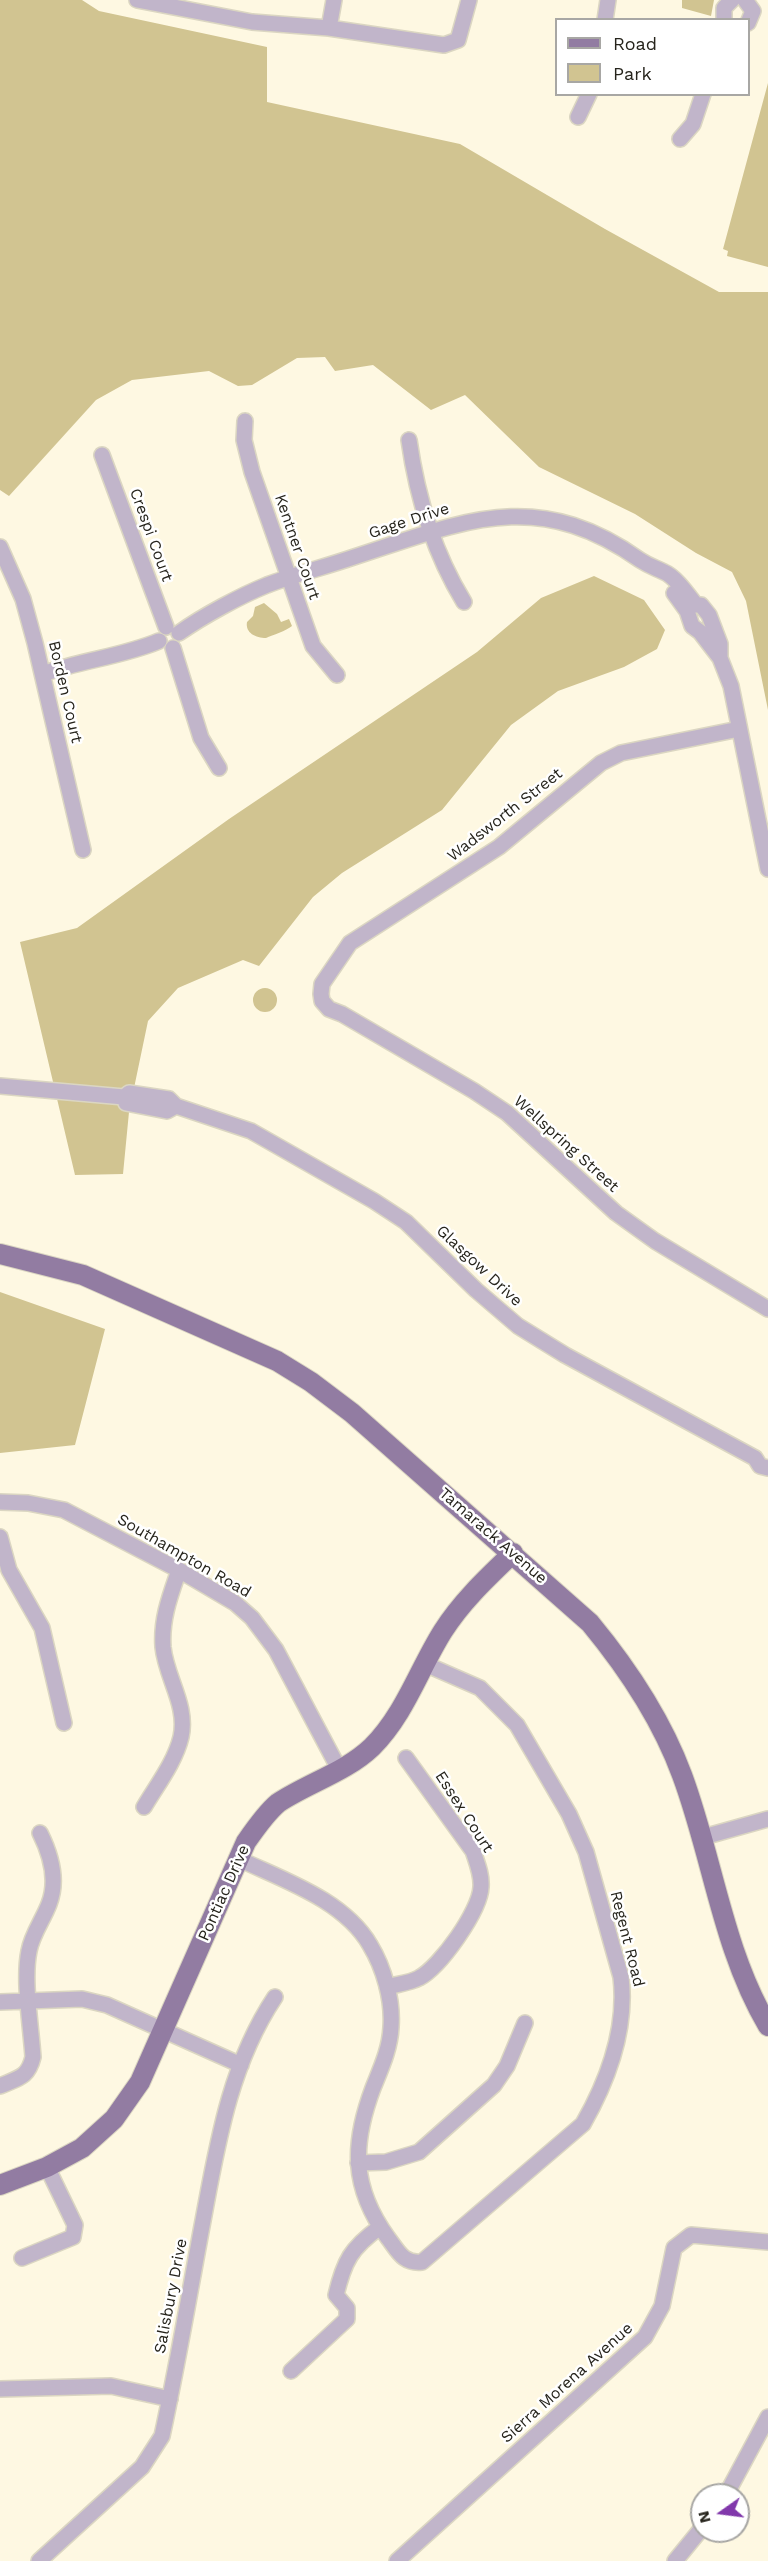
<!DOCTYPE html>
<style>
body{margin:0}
#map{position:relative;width:768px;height:2561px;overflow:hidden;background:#fef8e2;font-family:"Work Sans",sans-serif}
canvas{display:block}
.legend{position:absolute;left:555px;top:18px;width:195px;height:78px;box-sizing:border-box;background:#fff;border:2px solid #a8a7a4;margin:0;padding:8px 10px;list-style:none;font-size:18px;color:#26241c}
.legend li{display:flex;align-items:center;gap:12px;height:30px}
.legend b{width:30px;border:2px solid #a8a7a4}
.north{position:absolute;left:690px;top:2483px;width:60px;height:60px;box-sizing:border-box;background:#fff;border:2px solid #a8a7a4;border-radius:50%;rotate:256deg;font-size:16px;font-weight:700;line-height:24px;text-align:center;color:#26241c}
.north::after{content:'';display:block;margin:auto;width:21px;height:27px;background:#8138ab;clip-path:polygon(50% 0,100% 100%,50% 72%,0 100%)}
</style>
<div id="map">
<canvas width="768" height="2561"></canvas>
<ul class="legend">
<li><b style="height:8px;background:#927ca2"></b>Road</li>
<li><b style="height:16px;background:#d1c491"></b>Park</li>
</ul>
<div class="north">N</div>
</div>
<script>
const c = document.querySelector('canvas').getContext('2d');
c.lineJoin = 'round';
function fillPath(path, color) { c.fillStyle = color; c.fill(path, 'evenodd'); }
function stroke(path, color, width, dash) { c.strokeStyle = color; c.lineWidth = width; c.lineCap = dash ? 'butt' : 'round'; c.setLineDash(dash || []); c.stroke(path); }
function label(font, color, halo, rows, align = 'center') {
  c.font = font + ' "Work Sans",sans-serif'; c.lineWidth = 5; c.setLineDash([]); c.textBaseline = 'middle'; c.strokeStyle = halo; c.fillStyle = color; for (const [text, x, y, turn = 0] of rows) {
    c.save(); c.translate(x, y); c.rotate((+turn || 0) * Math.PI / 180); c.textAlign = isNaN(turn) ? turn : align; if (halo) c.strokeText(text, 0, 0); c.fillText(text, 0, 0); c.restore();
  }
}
fillPath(new Path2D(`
 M 0,0 L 82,0 L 99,11 L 267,47 L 267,102 L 460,144 L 605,229 L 719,292 L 768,292 L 768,710 L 746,601 L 732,572 L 696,553 L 635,514 L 539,467 L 465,395 L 431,410 L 373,365 L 335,371 L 325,357 L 297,358 L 252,385 L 238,386 L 209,371 L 132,380 L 96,400 L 9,496 L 0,490 Z
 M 682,0 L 714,0 L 711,16 L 682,8 Z
 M 768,83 L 768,267 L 727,256 L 728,251 L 723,249 Z
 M 594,576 L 644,600 L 665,630 L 657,649 L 624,667 L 558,691 L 511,725 L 442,810 L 342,873 L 313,897 L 259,966 L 243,960 L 178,988 L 148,1021 L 129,1112 L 123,1174 L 75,1175 L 20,942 L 77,928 L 229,819 L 477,652 L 541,598 Z
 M 264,603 L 277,614 L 281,622 L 289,619 L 292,626 C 286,631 273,635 266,638 C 256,638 245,633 247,622 L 253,616 L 255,607 Z
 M253 1000a12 12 0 1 1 24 0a12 12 0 1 1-24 0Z
 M 0,1292 L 105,1329 L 75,1445 L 0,1453 Z`), '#d1c491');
const minor = new Path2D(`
 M 137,0 L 252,22 L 329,28 L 444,45 L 458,40 L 469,0
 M 745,0 L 753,11 L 748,23
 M 605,20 L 608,0
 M 724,20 L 724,8 L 732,0
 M 329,28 L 334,0
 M 578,117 L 589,94
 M 680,139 L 693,124 L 703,94
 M 245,421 L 244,440 L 252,472 L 313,646 L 337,675
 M 409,440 C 417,497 434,553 464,602
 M 102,455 L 166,627
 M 0,547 L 23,599 L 35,643 L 83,850
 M 674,593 L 687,611 L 692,626 L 700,632 L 720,658
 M 179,633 C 203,616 240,596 267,585 C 296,574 325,567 354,557 C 462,522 536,486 640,560 C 651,567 654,567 664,572 C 676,577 688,595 696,605 L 701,605 L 709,615 L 720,644 L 720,658 L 731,686 L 768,869
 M 173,648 L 201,738 L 219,768
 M 43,674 C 81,660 121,657 159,641
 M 739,729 L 621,753 L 601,763 L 499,847 L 350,943 L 322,984 L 321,994 L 322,1001 L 329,1009 L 342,1014 L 474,1091 L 507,1113 L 616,1213 L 655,1241 L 768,1309
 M 0,1086 L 124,1097 L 129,1093 L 169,1099 L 176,1106 L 251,1131 L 374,1201 L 406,1222 L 476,1290 L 518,1326 L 565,1355 L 755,1458 L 760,1466 L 768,1468
 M 124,1097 L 126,1103 L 167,1111 L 176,1106
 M 0,1502 L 28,1503 L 64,1510 L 179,1570 L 235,1603 L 252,1618 L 276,1650 L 339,1769
 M 0,1537 L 9,1570 L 42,1628 L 64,1723
 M 144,1807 C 157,1785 175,1762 181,1737 C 188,1705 166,1678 163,1647 C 161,1619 170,1596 179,1570
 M 700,1838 L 768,1819
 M 239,1859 C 283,1880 344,1900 370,1945 C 384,1968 393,2000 391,2027 C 390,2049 381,2068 373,2088 C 352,2144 351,2187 388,2238 C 398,2251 403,2264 422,2262 L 583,2124 C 608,2080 627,2028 621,1977 L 586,1852 L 569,1814 L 517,1725 L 480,1688 L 425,1664
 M 387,1987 C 397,1984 410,1983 419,1978 C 440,1967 480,1911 481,1887 C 482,1875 477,1863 473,1851 L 406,1758
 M 0,2002 L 82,1999 L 107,2005 L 241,2065
 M 0,2086 C 18,2078 28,2078 33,2057 C 31,2026 23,1980 29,1951 C 32,1934 43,1920 49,1904 C 58,1881 51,1855 40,1833
 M 358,2163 L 386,2162 L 419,2152 L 494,2085 L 507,2066 L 525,2023
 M 22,2258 L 73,2237 L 75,2225 L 47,2167
 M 291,2371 L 347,2319 L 347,2308 L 336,2295 C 344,2261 351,2248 380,2227
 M 0,2389 L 111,2386 L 170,2399
 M 726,2495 L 768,2417
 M 39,2561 L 142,2467 L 162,2436 C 177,2367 189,2296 202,2226 C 217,2146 229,2066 275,1997
 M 397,2561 L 645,2337 L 662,2306 L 674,2248 L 691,2235 L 768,2242
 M 675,2561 L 702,2528`);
const major = new Path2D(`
 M 0,1254 L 83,1275 L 277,1361 L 311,1382 L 352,1413 L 590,1623 C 628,1669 661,1718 682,1775 C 713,1858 722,1948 768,2026
 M 0,2185 L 47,2167 L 82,2148 L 114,2119 L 140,2082 L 246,1842 C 255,1829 266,1813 278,1803 C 308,1783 346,1772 372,1747 C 405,1714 419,1669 443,1631 C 462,1601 488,1577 513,1553`);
stroke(minor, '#dbd6c2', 18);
stroke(major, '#dbd6c2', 22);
stroke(minor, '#c1b5ca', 15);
stroke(major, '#927ca2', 20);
label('16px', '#26241c', '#fff', [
 ["Gage Drive",409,521,-18],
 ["Crespi Court",151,535,70],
 ["Kentner Court",297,547,71],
 ["Borden Court",65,692,77],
 ["Wadsworth Street",505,815,-38],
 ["Wellspring Street",566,1144,42],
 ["Glasgow Drive",479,1266,43],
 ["Tamarack Avenue",493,1536,41],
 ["Southampton Road",184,1556,30],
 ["Essex Court",464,1812,57],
 ["Pontiac Drive",224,1893,-66],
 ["Regent Road",627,1939,76],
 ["Salisbury Drive",171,2296,-79],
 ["Sierra Morena Avenue",567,2383,-42]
]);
</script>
